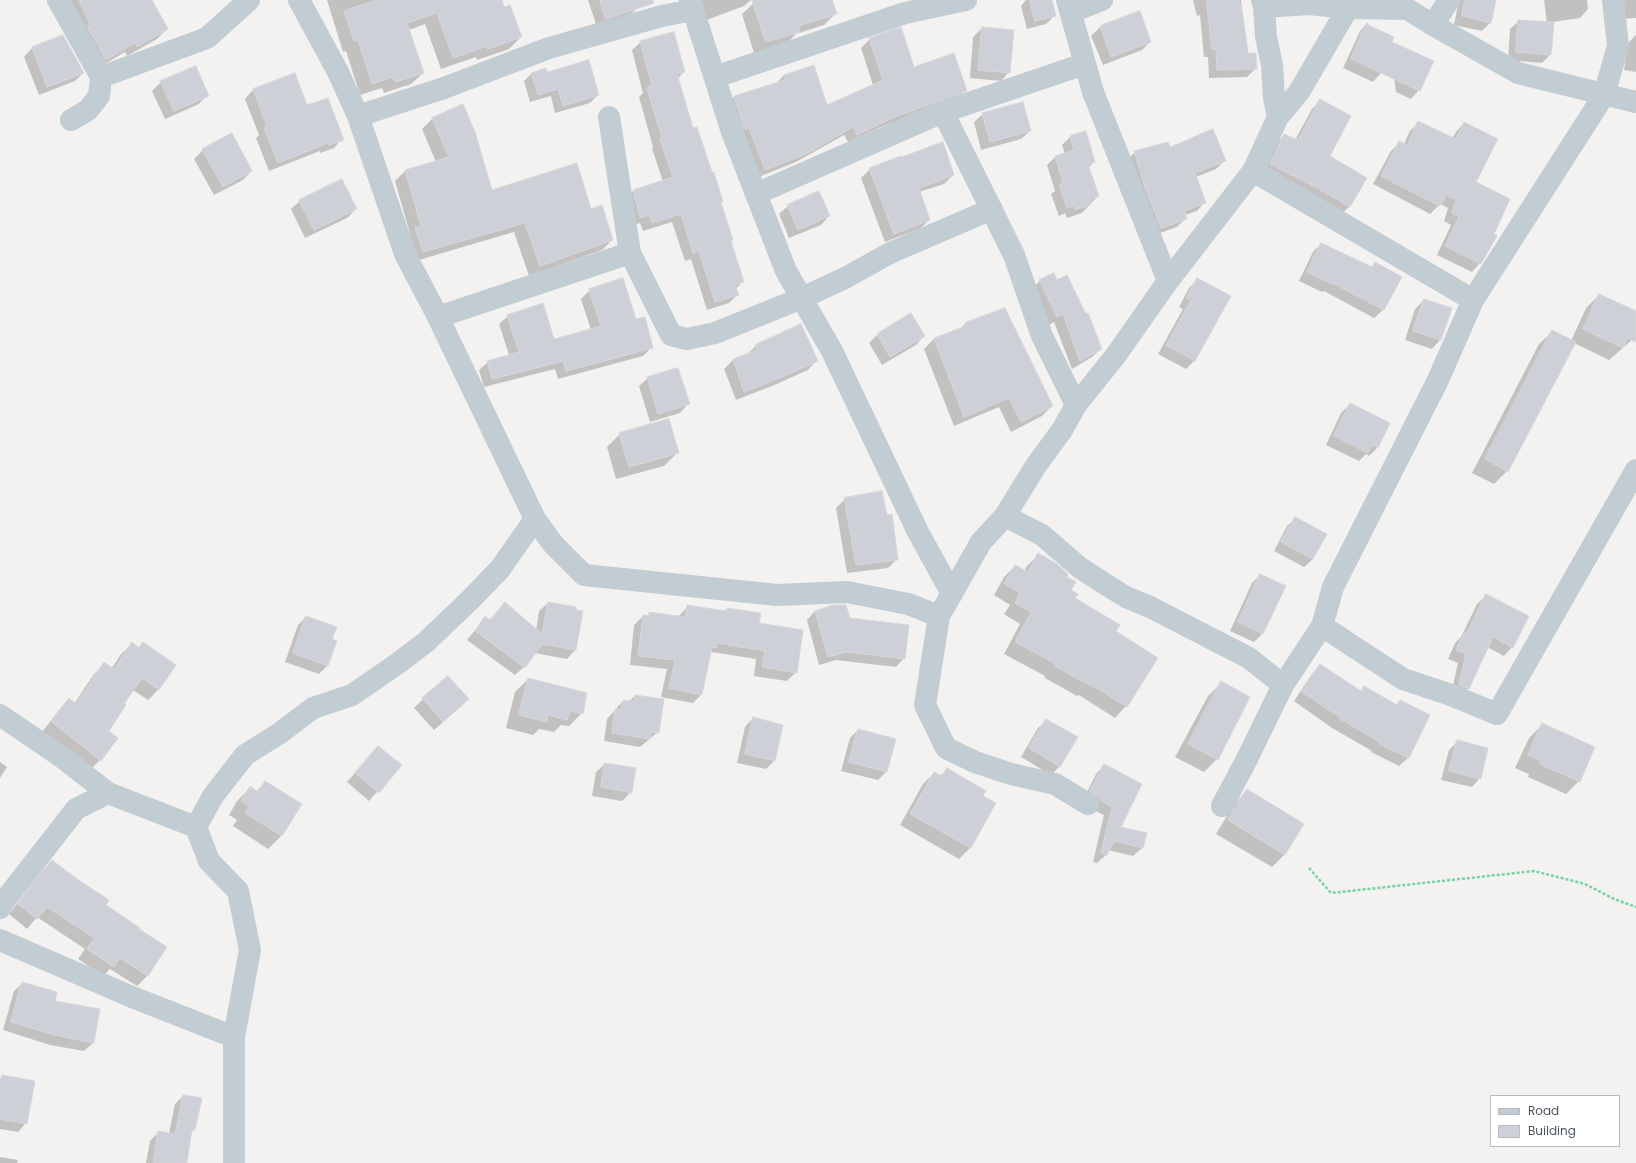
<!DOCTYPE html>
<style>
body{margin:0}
#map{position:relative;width:1636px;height:1163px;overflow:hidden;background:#f4f1f1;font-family:Poppins,sans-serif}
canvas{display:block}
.legend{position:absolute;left:1490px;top:1095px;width:130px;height:52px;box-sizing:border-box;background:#fff;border:1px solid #b6bbbf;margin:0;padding:5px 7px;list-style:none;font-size:12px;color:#485560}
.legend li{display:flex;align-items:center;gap:8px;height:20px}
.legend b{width:20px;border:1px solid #b6bbbf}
</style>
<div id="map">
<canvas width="1636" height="1163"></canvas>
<ul class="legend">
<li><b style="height:5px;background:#c1ccd3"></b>Road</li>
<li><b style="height:11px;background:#cdd0d6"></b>Building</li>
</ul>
</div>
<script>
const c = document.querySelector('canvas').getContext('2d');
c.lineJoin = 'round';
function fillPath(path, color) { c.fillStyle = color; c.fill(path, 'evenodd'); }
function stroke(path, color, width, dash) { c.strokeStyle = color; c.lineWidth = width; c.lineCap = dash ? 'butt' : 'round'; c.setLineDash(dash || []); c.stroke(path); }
fillPath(new Path2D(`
 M 65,0 L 149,0 L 167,29 L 157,39 L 127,56 L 125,52 L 96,69 Z
 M 327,0 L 501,0 L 504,8 L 521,37 L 509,49 L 477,60 L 476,57 L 441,69 L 425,24 L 409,30 L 423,73 L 411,84 L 384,93 L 382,88 L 360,95 L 346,51 L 343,52 Z
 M 588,0 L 634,0 L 637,8 L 628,17 L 597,27 Z
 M 696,0 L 751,0 L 744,6 L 704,21 Z
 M 762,0 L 831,0 L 835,14 L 824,25 L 796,34 L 787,43 L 754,53 L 742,14 L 754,3 Z
 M 1026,0 L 1051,0 L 1055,15 L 1046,24 L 1027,29 L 1021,6 Z
 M 1193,0 L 1241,0 L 1247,54 L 1256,68 L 1247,77 L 1209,78 L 1208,57 L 1204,57 L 1200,15 L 1197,16 Z
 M 1459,0 L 1495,0 L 1490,23 L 1482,31 L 1454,25 Z
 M 1544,0 L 1587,0 L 1588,9 L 1580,18 L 1553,22 L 1550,55 L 1542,63 L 1508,60 L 1510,29 L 1519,21 L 1547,23 Z
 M 1620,0 L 1636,0 L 1636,18 L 1622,19 Z
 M 1140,12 L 1150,42 L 1142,50 L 1103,65 L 1091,36 L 1100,27 Z
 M 1368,22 L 1381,73 L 1373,82 L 1343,68 L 1360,31 Z
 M 982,28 L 1009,72 L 1001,81 L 970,78 L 973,37 Z
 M 1636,35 L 1636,72 L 1624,70 L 1628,43 Z
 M 63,36 L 83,73 L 75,81 L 39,95 L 24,57 L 32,48 Z
 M 870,39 L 914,68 L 965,90 L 957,99 L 883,126 L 848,142 L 844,135 L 796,162 L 756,178 L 726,106 L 734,97 L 776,84 L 784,75 L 827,107 L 873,85 L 861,48 Z
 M 641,42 L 684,72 L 677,79 L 692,129 L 722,202 L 720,203 L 732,240 L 730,242 L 743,282 L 735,289 L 737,295 L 729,303 L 707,310 L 691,259 L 685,261 L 672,222 L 643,231 L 640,223 L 631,226 L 625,199 L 633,191 L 663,182 L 652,148 L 653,147 L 639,97 L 643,93 L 632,50 Z
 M 1391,55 L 1419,90 L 1411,99 L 1396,92 Z
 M 545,69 L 547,74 L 598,95 L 590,103 L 555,113 L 551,96 L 530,102 L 524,81 L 531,74 Z
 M 295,74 L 307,106 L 342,139 L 334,148 L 320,153 L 320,151 L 269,171 L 256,138 L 259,135 L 245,99 L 253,90 Z
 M 161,82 L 207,95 L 199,104 L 165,119 L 152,91 Z
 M 1320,100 L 1328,156 L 1366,178 L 1349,207 L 1340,215 L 1262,173 L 1276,143 L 1285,135 L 1295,140 L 1312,109 Z
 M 462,105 L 491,191 L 590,210 L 612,240 L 602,250 L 529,276 L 514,232 L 412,262 L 405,239 L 410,234 L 395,181 L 405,171 L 436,162 L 422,129 L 432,119 Z
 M 983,114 L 1030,131 L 1021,139 L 981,150 L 974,122 Z
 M 1418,123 L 1452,139 L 1456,132 L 1464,123 L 1475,183 L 1493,235 L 1496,236 L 1480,263 L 1472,272 L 1437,255 L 1451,225 L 1444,221 L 1448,208 L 1440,204 L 1430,214 L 1373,184 L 1391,151 L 1400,142 L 1404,144 L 1410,131 Z
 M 1070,137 L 1094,162 L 1088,168 L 1098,196 L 1082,213 L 1067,218 L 1065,213 L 1059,216 L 1051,194 L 1055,191 L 1047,165 L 1055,157 L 1065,154 L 1062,145 Z
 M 1169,148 L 1225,160 L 1216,169 L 1196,177 L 1205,202 L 1197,211 L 1185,215 L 1186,218 L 1177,227 L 1152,236 L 1126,161 L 1135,152 Z
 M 203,150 L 251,171 L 243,180 L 214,195 L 194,159 Z
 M 870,169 L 953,175 L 944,184 L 919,192 L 929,220 L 921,228 L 885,242 L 861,178 Z
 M 300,201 L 356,209 L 347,218 L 305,238 L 291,209 Z
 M 788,206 L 829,216 L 821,225 L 789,238 L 779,214 Z
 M 1321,244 L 1371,268 L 1375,264 L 1400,277 L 1383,310 L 1374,318 L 1324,291 L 1322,292 L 1299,281 L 1313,252 Z
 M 1198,279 L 1229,296 L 1194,361 L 1186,369 L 1158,354 L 1183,309 L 1179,307 L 1189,288 Z
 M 1040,281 L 1057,281 L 1101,349 L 1092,357 L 1072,369 L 1054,322 L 1049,325 L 1031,289 Z
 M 590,290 L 635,320 L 651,348 L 643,356 L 558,379 L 555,369 L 484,387 L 479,370 L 488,362 L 509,355 L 499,324 L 508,316 L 553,340 L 591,330 L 581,299 Z
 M 1599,295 L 1636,313 L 1636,331 L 1632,340 L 1609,360 L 1574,343 L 1507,471 L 1494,484 L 1472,473 L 1539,344 L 1553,331 L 1571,341 L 1586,308 Z
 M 1424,300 L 1450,309 L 1440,340 L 1432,349 L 1405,340 L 1415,309 Z
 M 911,314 L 924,336 L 916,345 L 882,365 L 869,343 L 877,335 Z
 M 965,324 L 1052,406 L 1042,416 L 1011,432 L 999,407 L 954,426 L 924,349 L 934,339 L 960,329 Z
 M 756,346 L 816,361 L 808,370 L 772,386 L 736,400 L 724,369 L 733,360 L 746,355 Z
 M 648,378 L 688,404 L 680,413 L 650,422 L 639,386 Z
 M 1350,404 L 1378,447 L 1369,456 L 1366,454 L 1359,461 L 1326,445 L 1341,413 Z
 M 620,434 L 677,453 L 664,466 L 616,479 L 607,447 Z
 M 845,499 L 887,516 L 897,559 L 888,568 L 847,573 L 836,508 Z
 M 1296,518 L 1313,559 L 1304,567 L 1274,551 L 1287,526 Z
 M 1038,555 L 1065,578 L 1074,598 L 1115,632 L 1126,706 L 1115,718 L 1079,695 L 1077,696 L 1045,678 L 1045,676 L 1004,654 L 1020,624 L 1004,614 L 1010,605 L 994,595 L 1004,577 L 1015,566 L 1024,571 L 1027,566 Z
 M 1260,575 L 1284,586 L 1262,634 L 1254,642 L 1230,631 L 1252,583 Z
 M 1486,596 L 1512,647 L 1504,656 L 1487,647 L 1468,688 L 1459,697 L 1451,694 L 1458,663 L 1448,659 L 1455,643 L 1461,637 L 1477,604 Z
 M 548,603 L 582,612 L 575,650 L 567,659 L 534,653 L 524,667 L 515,675 L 467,640 L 485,618 L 489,620 L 505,604 L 536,630 L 539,611 Z
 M 687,607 L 725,611 L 727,609 L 758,624 L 796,672 L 787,681 L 754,676 L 756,659 L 711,652 L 701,695 L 693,703 L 661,697 L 667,669 L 630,665 L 634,625 L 643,616 L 646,617 L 650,614 L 678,617 Z
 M 815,611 L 849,619 L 904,658 L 896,667 L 836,660 L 819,665 L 807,620 Z
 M 306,617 L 331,640 L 328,665 L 319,674 L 285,662 L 298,625 Z
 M 143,643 L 175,665 L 158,690 L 148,700 L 133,690 L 108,731 L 100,760 L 90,770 L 42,732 L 59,710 L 69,699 L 74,704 L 94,674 L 105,664 L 112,668 L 121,654 L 132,644 L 138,648 Z
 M 1320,665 L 1360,692 L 1364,687 L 1396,705 L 1400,701 L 1428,716 L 1408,758 L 1399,766 L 1371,752 L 1372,751 L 1332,728 L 1294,701 L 1312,674 Z
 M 528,679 L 582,713 L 569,726 L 561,725 L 554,732 L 539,729 L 533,735 L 506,728 L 515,692 Z
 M 1221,683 L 1217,759 L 1204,772 L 1175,757 L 1208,696 Z
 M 635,696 L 658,732 L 640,747 L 604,741 L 607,719 L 623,701 L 629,701 Z
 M 423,699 L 459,708 L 434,730 L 414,708 Z
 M 753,718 L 774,761 L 766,769 L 737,763 L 745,727 Z
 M 1047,720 L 1060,766 L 1051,775 L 1021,757 L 1038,728 Z
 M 1542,725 L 1579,781 L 1566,794 L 1528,777 L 1529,774 L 1515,768 L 1529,738 Z
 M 858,730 L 895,740 L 886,772 L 878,780 L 841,771 L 850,738 Z
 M 1458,741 L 1480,778 L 1472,787 L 1441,780 L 1449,750 Z
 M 378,747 L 400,765 L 369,801 L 347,782 Z
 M 0,762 L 7,767 L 0,778 Z
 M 605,764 L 631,792 L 622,801 L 592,796 L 596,772 Z
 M 1104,765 L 1120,827 L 1145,834 L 1142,848 L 1133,856 L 1108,850 L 1106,855 L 1097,863 L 1093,862 L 1104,815 L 1091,809 L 1083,800 L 1096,774 Z
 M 947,770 L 982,796 L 995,804 L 970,848 L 959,859 L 900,825 L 923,784 L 934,773 L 940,776 Z
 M 265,782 L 301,804 L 281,836 L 268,849 L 233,826 L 237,820 L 229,815 L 237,801 L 250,788 L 256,792 Z
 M 1247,791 L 1285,854 L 1272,867 L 1216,834 L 1234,804 Z
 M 52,861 L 104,905 L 137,930 L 166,947 L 147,976 L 137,986 L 110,969 L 103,976 L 78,959 L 85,949 L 37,917 L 27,929 L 9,914 L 42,871 Z
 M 23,983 L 93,1043 L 84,1051 L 50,1045 L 3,1030 L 14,991 Z
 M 2,1076 L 26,1123 L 18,1132 L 0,1129 L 0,1079 Z
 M 183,1096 L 194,1129 L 191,1133 L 186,1163 L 146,1163 L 150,1141 L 159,1132 L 169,1134 L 175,1104 Z
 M 0,1157 L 18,1160 L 17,1163 L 0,1163 Z`), '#0003');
const building = new Path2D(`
 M 79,0 L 152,0 L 168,29 L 137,47 L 135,43 L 106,60 L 87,26 L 90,25 Z
 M 377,0 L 502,0 L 504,7 L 510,5 L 522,37 L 488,49 L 487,46 L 453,58 L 437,13 L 407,23 L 424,73 L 395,82 L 393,77 L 372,84 L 358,40 L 354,41 L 344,11 Z
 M 600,0 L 653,0 L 654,3 L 606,19 Z
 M 752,0 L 832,0 L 837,14 L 798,26 L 800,32 L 766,42 Z
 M 1030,0 L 1052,0 L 1056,16 L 1035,21 Z
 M 1207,0 L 1239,0 L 1243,16 L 1248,53 L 1256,53 L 1257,69 L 1217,70 L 1216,49 L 1212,49 Z
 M 1465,0 L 1496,0 L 1491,23 L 1462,16 Z
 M 1140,11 L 1151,42 L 1111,57 L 1100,26 Z
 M 1518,20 L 1554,22 L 1551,55 L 1516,52 Z
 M 1366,24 L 1394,37 L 1392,42 L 1434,61 L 1420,91 L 1351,59 Z
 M 901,27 L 914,67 L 954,53 L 967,91 L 892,118 L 857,135 L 853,127 L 806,154 L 765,170 L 749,128 L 744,129 L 734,96 L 785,80 L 784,75 L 814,65 L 827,105 L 883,80 L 869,38 Z
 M 982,27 L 1014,30 L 1010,73 L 978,70 Z
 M 674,32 L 685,72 L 677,74 L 693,128 L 697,127 L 712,172 L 714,172 L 723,202 L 721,202 L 733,240 L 731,241 L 744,282 L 735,285 L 739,295 L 715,302 L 699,251 L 693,253 L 681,214 L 652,223 L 649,215 L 640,218 L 633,190 L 673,177 L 660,139 L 662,138 L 647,88 L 652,86 L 640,41 Z
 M 63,35 L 84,73 L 47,87 L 32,47 Z
 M 589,60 L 599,95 L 563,106 L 558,89 L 538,95 L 531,73 L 546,68 L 547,72 Z
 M 196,66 L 209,96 L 174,111 L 160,81 Z
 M 295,73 L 307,105 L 328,98 L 344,140 L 329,145 L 328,143 L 278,163 L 264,128 L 267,127 L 253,89 Z
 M 1320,99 L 1351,116 L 1330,156 L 1367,178 L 1350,207 L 1319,189 L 1270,164 L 1284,134 L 1298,140 Z
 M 1023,102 L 1031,131 L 990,142 L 982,113 Z
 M 463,104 L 475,132 L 492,190 L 577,163 L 591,209 L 602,205 L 613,240 L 540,266 L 525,223 L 423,252 L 415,228 L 421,226 L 405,170 L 449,157 L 432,118 Z
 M 1418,121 L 1456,139 L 1464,122 L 1498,139 L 1476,182 L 1510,199 L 1494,234 L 1497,236 L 1481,264 L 1445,246 L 1459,217 L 1452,213 L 1456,199 L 1446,195 L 1440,206 L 1381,176 L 1399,141 L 1407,145 Z
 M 1213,129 L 1226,161 L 1195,173 L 1206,203 L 1184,211 L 1187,219 L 1161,228 L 1146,191 L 1134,151 L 1168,142 L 1170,147 Z
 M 1086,131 L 1095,162 L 1088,164 L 1099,196 L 1090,200 L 1091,204 L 1075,210 L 1074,205 L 1067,208 L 1059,185 L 1063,183 L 1055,156 L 1074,150 L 1070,136 Z
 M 232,133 L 252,171 L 223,187 L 202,149 Z
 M 943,142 L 954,175 L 919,188 L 930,220 L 894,234 L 869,168 L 901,156 L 901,157 Z
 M 342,179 L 357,209 L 314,230 L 299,200 Z
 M 819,191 L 830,216 L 798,230 L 787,205 Z
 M 1321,243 L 1372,267 L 1375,262 L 1402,277 L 1384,310 L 1332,283 L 1332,284 L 1307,272 Z
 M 1054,273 L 1057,280 L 1067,275 L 1086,314 L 1088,313 L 1102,349 L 1080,361 L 1063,314 L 1057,317 L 1039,280 Z
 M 623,278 L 636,319 L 645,317 L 653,348 L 566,371 L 563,361 L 492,379 L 487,361 L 519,352 L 507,315 L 543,303 L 554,339 L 601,326 L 589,289 Z
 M 1197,278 L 1231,296 L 1195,361 L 1166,345 L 1191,300 L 1187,298 Z
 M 1599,294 L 1636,311 L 1636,342 L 1627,338 L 1623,348 L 1583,329 Z
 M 1424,299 L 1452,308 L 1441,340 L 1413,331 Z
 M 1005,308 L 1053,406 L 1021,422 L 1009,398 L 964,417 L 934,338 L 966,326 L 965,323 Z
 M 911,313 L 925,336 L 890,357 L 877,334 Z
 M 801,324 L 818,361 L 782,377 L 744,392 L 733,359 L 757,350 L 755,345 Z
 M 1552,330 L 1576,342 L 1508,472 L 1485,459 Z
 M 678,368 L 690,404 L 658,414 L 647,377 Z
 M 1350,403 L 1390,423 L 1378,448 L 1372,445 L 1368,453 L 1334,436 Z
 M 669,419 L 679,453 L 629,467 L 619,433 Z
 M 882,491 L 887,515 L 892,514 L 898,560 L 856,565 L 844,498 Z
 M 1295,517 L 1327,534 L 1313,559 L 1281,542 Z
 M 1038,553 L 1057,564 L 1068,574 L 1067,577 L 1076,582 L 1071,590 L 1078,594 L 1075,598 L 1120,625 L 1116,631 L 1158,658 L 1127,707 L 1090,684 L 1089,685 L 1055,666 L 1056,664 L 1015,642 L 1031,612 L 1015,603 L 1020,593 L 1004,583 L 1015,565 L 1028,572 Z
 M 1260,574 L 1286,586 L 1263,634 L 1238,622 Z
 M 1486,594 L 1529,616 L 1513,648 L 1493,637 L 1469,689 L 1459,685 L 1466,654 L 1456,650 L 1464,633 L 1466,634 Z
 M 505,602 L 542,634 L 548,602 L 576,607 L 576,610 L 583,611 L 576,650 L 542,644 L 525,668 L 475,631 L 485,616 L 490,620 Z
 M 687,605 L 726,611 L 727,608 L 761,613 L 759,623 L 803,630 L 797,673 L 762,667 L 765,651 L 717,643 L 716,648 L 712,647 L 702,695 L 669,688 L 675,660 L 638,656 L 643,615 L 649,616 L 649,612 L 685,617 Z
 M 834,605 L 846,605 L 850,618 L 909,625 L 905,659 L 846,652 L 828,657 L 815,611 Z
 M 306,616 L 337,627 L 332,639 L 337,641 L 328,666 L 293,653 Z
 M 132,642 L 139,648 L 143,642 L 176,665 L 159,690 L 142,678 L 124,704 L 126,705 L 109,731 L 118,738 L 101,761 L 51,721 L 69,698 L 76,704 L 104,662 L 114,669 Z
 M 1320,664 L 1361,691 L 1364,686 L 1397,705 L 1400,700 L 1430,715 L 1409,758 L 1379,744 L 1380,742 L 1340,719 L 1341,718 L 1302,692 Z
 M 448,676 L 469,699 L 443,722 L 422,698 Z
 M 528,678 L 587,693 L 583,714 L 570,711 L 567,720 L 548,715 L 547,722 L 519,715 Z
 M 1221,681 L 1250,697 L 1218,760 L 1188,744 Z
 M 635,695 L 664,699 L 659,733 L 651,732 L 650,739 L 612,733 L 615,709 L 621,710 L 623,700 L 634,701 Z
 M 753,717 L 783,725 L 775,761 L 745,754 Z
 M 1046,719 L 1078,737 L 1060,767 L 1029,748 Z
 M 1542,723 L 1595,747 L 1580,782 L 1540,764 L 1541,761 L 1528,755 Z
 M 858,729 L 896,739 L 887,772 L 849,762 Z
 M 1457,740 L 1488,748 L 1481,779 L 1449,771 Z
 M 378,746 L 402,765 L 379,793 L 355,773 Z
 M 605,763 L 636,768 L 632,793 L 601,787 Z
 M 1104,764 L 1142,784 L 1121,827 L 1147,833 L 1143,848 L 1114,841 L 1107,855 L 1101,853 L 1112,807 L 1100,800 L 1099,798 L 1090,791 Z
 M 947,768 L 986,791 L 983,796 L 996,803 L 971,848 L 910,814 L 934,772 L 942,776 Z
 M 265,781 L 302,804 L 282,836 L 245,813 L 249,806 L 241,801 L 250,786 L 258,792 Z
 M 1247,789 L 1304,824 L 1285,855 L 1228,820 Z
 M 52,860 L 77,879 L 109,900 L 106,905 L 140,928 L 139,929 L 167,947 L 148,976 L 120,958 L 114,967 L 87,949 L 94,938 L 47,907 L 37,919 L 18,904 Z
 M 22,982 L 57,992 L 55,1001 L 100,1009 L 94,1043 L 59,1036 L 11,1022 Z
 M 2,1075 L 35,1081 L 27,1124 L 0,1119 L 0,1086 Z
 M 183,1095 L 202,1098 L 195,1130 L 192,1129 L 187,1163 L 153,1163 L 158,1131 L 175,1134 Z`);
fillPath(building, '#cdd0d6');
stroke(building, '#d5d7dd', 1);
stroke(new Path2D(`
 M 1309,868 L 1331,893 L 1534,871 L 1585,884 L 1614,899 L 1636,907`), '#74d2a3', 2.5, [3, 2]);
stroke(new Path2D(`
 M 58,0 L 101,77 L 99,96 L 88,110 L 71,120
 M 299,0 L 338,72 L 358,116 L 405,254 L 438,317 L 535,519 L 553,544 L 584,575 L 777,595 L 847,592 L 908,604 L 939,616
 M 690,0 L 732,132 L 786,271 L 832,351 L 918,532 L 952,594
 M 1067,0 L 1093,92 L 1168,281
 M 1262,0 L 1264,7 L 1266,37 L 1272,65 L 1274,98 L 1278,117
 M 1264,7 L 1309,4 L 1348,8 L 1407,9 L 1433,25 L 1518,73 L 1636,102
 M 1071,12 L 1102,0
 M 1433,25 L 1449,0
 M 101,77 L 207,38 L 249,0
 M 715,77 L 905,13 L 966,0
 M 943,112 L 1014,255 L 1042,336 L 1076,405
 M 358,116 L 444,88 L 549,48 L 662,16 L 693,10
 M 609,117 L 630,253 L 671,335 L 687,339 L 715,333 L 802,298 L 845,278 L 890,253 L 992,209
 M 1253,171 L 1473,300
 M 756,194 L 943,112 L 1084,64
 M 438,317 L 630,253
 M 1005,516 L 1042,535 L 1079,567 L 1105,584 L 1126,597 L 1150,607 L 1249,658 L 1283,685
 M 1322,626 L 1403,679 L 1451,695 L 1497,714 L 1636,470
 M 0,715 L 63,758 L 108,793 L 196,827
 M 1088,804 L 1055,784 L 1011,774 L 975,762 L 946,748 L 925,705 L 939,616 L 981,542 L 1005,516 L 1035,467 L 1062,430 L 1076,405 L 1116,355 L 1168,281 L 1253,171 L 1278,117 L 1299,92 L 1348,8
 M 1222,806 L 1247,759 L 1283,685 L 1322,626 L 1333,587 L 1438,380 L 1473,300 L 1604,95 L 1618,46 L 1613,0
 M 0,908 L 2,904 L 76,809 L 108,793
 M 0,940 L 132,997 L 234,1037
 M 234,1163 L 234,1037 L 250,950 L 238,891 L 209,861 L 196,827 L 213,796 L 245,755 L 280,733 L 313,708 L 352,695 L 397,664 L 426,642 L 469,601 L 500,569 L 535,519`), '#c1ccd3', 22);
</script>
